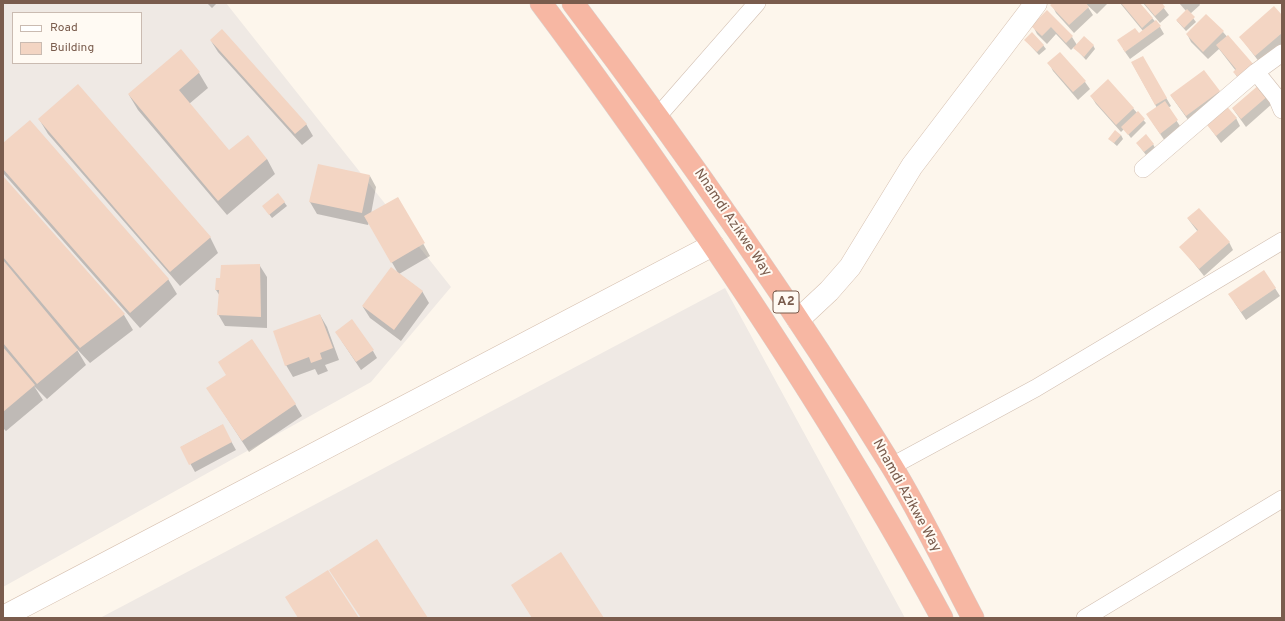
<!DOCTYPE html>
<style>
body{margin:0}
#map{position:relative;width:1285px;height:621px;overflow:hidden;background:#fdf6ec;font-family:Overpass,sans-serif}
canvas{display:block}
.frame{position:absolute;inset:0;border:4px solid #7a5c4d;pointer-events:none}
.legend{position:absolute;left:12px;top:12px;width:130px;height:52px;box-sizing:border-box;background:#fffaf3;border:1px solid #cabbb1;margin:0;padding:5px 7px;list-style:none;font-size:12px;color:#7a5c4d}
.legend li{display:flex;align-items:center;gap:8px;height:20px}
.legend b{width:20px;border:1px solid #cabbb1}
</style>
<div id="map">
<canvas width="1285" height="621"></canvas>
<div class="frame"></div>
<ul class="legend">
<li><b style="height:5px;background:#fff"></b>Road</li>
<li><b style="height:11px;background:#f3d5c3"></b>Building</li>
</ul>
</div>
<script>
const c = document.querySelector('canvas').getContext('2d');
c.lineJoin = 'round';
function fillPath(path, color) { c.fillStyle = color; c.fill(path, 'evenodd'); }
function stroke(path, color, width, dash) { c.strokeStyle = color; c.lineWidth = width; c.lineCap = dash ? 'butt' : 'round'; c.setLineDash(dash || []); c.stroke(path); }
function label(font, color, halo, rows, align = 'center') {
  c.font = font + ' Overpass,sans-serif'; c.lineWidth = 4; c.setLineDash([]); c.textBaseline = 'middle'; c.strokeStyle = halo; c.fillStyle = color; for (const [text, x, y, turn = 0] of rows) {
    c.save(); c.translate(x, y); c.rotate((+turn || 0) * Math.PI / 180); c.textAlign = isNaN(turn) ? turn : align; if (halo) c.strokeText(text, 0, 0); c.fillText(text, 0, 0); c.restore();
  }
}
fillPath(new Path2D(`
 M 3,3 L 226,3 L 451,287 L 371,382 L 3,587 ZM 13,13 L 141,13 L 141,63 L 13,63 Z
 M 725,288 L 905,618 L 100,618 Z`), '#efe9e4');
fillPath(new Path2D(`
 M 207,3 L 217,3 L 212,8 Z
 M 1054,3 L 1108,3 L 1097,14 L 1086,4 L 1093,15 L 1074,33 L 1056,13 L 1052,5 Z
 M 1120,3 L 1139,3 L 1160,27 L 1164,34 L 1130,59 L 1123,49 L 1143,31 Z
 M 1143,3 L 1160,3 L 1169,15 L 1160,23 Z
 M 1179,3 L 1199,3 L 1200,5 L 1190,14 L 1196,22 L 1186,31 L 1177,21 L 1186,11 Z
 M 1047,12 L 1072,37 L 1077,45 L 1093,45 L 1095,49 L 1086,60 L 1074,47 L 1071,50 L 1056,34 L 1047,44 L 1037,34 L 1033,26 Z
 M 1282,17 L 1282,44 L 1260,63 L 1240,37 Z
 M 1223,32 L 1253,66 L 1239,80 L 1234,72 L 1236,71 L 1219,49 L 1208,59 L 1191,42 L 1187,34 Z
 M 1025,40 L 1043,45 L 1046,49 L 1039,55 Z
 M 211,41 L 306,124 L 313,136 L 302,145 L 218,52 Z
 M 181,51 L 199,73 L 208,88 L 189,104 L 229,151 L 267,159 L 275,174 L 227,215 L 138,110 L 129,95 Z
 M 1060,53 L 1085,82 L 1090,89 L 1078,100 L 1053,71 L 1049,63 Z
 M 1142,57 L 1171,106 L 1168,108 L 1182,129 L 1165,141 L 1152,122 L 1157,108 L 1132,63 Z
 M 1108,80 L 1146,123 L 1131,138 L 1124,129 L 1121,132 L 1096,104 L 1091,96 Z
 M 1219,91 L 1223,99 L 1191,124 L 1171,96 Z
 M 1268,95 L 1273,103 L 1246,127 L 1233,109 Z
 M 1236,118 L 1240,126 L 1221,143 L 1204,120 Z
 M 39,119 L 210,237 L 218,253 L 180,286 L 48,134 Z
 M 1121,135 L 1123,139 L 1117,146 L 1109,139 Z
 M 1137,143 L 1153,144 L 1155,148 L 1146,155 Z
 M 3,145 L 168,279 L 177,294 L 140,328 L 3,173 Z
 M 370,176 L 376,187 L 371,214 L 398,198 L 430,256 L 399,274 L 422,291 L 429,303 L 401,341 L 370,318 L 363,307 L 398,273 L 369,222 L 368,225 L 317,214 L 310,202 Z
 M 3,178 L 124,315 L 133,330 L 90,363 L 76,348 L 86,365 L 47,399 L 34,386 L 43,400 L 6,431 L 3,428 Z
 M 284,202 L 287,206 L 272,218 L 263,206 Z
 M 1188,219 L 1229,242 L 1233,250 L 1204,276 L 1181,247 L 1198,232 Z
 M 260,266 L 267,277 L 267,328 L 225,326 L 218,314 L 220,296 L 216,290 Z
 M 1264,271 L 1280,296 L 1246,320 L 1234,302 Z
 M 320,315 L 327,327 L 339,360 L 325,365 L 328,371 L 318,375 L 315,369 L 293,377 L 286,365 Z
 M 341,340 L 373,351 L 377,358 L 361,370 Z
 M 208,389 L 295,404 L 302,416 L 249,452 Z
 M 222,425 L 236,450 L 195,472 L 181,447 Z`), '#0003');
fillPath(new Path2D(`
 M 1053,3 L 1086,3 L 1089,7 L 1069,25 L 1050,5 Z
 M 1121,3 L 1140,3 L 1153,18 L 1142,28 Z
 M 1144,3 L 1162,3 L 1165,7 L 1155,16 Z
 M 1274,6 L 1282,15 L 1282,33 L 1255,56 L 1239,37 Z
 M 1187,9 L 1195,17 L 1184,28 L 1176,20 Z
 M 1047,10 L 1073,36 L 1066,43 L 1051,27 L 1042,36 L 1031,26 Z
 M 1206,14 L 1224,31 L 1203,52 L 1186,34 Z
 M 1156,20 L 1161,26 L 1125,52 L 1117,40 L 1135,28 L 1139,33 Z
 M 222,29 L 307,124 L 295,134 L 210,40 Z
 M 1032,32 L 1044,45 L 1037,52 L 1024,40 Z
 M 1228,35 L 1254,65 L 1239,78 L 1233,72 L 1236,69 L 1216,45 Z
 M 1084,36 L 1094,45 L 1084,57 L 1073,48 Z
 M 181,49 L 200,72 L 179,90 L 229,150 L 248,135 L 267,159 L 218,201 L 128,94 Z
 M 1060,52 L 1086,81 L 1073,92 L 1047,63 Z
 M 1143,56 L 1167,98 L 1155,105 L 1131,62 Z
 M 1204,70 L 1220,91 L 1186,116 L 1170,95 Z
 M 1108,79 L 1134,108 L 1116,125 L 1090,96 Z
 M 78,84 L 211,237 L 170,272 L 38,119 Z
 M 1260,84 L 1269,95 L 1241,119 L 1232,108 Z
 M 1165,101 L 1178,120 L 1160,134 L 1146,114 Z
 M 1223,102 L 1237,118 L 1216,136 L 1203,120 Z
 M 1138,111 L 1145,119 L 1128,135 L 1121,127 Z
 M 30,120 L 169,279 L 130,313 L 3,169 L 3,143 Z
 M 1115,130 L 1121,135 L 1114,143 L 1108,139 Z
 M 1146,134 L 1154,144 L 1144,152 L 1136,143 Z
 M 318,164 L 370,175 L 362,213 L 309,202 Z
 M 3,176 L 125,314 L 80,348 L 3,257 Z
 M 278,193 L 285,202 L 269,215 L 262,206 Z
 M 398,197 L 425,243 L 391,263 L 364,216 Z
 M 1199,208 L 1230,242 L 1199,269 L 1179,247 L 1198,230 L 1187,218 Z
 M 3,260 L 78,350 L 37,384 L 3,343 Z
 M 260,264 L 261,317 L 217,315 L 219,290 L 215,290 L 216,278 L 220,278 L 221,265 Z
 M 391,267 L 423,291 L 394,330 L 362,306 Z
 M 1264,270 L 1276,288 L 1241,312 L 1228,294 Z
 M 320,314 L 333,348 L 320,353 L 322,359 L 311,363 L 309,357 L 285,366 L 273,331 Z
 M 352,319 L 374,350 L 356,362 L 335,332 Z
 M 252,339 L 296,404 L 242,441 L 206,388 L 226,375 L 218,362 Z
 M 3,347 L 35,385 L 3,412 Z
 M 223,424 L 232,442 L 189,465 L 180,447 Z
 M 377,539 L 428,618 L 361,618 L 329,570 Z
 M 561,552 L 604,618 L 532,618 L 511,585 Z
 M 328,570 L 359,618 L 298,618 L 285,597 Z`), '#f3d5c3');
const street = new Path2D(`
 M 1282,53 L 1256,72 L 1277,98 L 1282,110
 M 658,116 L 757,3
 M 1143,169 L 1256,72
 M 892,466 L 1036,388 L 1282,241
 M 1085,618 L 1282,499`);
const secondary = new Path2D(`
 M 798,320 L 829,291 L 850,267 L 912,166 L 1036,3
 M 3,617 L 713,245`);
const highway = new Path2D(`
 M 541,3 C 592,71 641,140 689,210 C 780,342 866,477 942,618
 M 573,3 C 686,152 793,306 891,465 C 921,514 946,567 973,618`);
stroke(street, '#d1beb0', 18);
stroke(secondary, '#d6c0b0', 23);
stroke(highway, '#dad1cd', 23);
stroke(street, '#fff', 17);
stroke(secondary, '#fff', 22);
stroke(highway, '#f7b7a3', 22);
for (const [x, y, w] of [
 [786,302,26]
]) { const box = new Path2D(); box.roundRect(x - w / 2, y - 11, w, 22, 3); c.fillStyle = '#fffaf3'; c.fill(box); stroke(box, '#7a5c4d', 1); }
label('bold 13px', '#7a5c4d', null, [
 ["A2",786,302]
]);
label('14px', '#7a5c4d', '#fffaf3', [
 ["Nnamdi Azikwe Way",732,223,56],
 ["Nnamdi Azikwe Way",906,496,61]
]);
</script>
